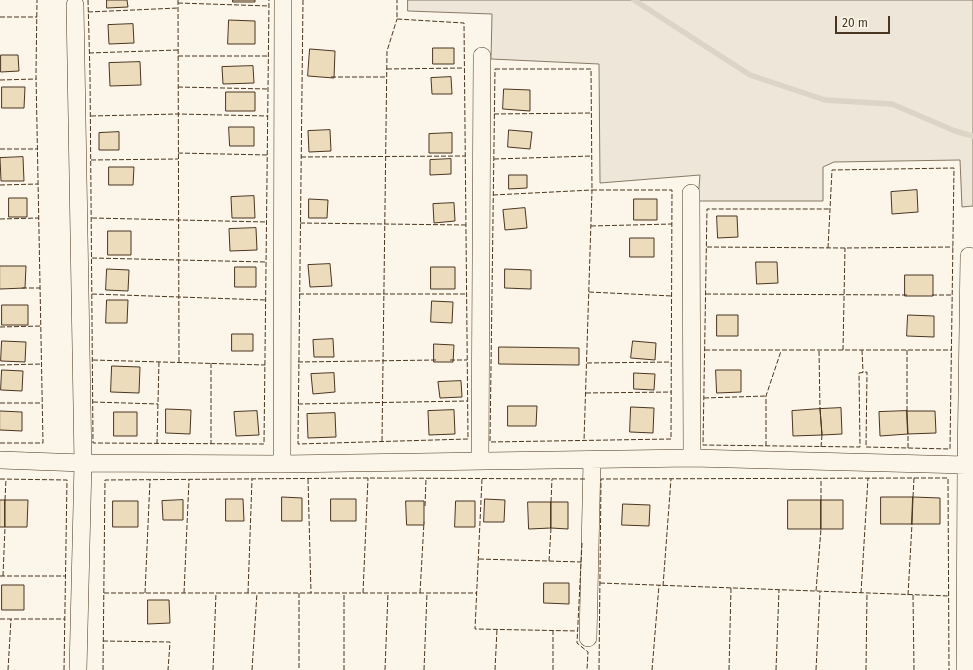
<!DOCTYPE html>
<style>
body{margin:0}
#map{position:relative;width:973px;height:670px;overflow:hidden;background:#fbf6e9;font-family:"Fira Sans",sans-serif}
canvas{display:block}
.scale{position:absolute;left:835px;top:16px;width:55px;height:18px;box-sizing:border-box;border:2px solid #4a3520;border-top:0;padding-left:5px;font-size:12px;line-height:14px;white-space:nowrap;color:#4a3520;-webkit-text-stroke:3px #fbf6e9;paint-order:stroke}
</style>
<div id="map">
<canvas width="973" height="670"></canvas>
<div class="scale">20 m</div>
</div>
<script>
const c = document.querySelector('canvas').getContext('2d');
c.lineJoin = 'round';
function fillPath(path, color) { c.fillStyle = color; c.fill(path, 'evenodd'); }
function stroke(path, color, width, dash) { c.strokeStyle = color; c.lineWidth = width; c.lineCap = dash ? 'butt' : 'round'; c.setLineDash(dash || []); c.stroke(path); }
const green = new Path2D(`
 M 408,0 L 973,0 L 973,206 L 962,207 L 960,160 L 834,162 L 823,167 L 823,201 L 698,201 L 700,175 L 600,183 L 599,64 L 491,59 L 492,14 L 408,11 Z`);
fillPath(green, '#ede6d9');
stroke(green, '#887966', 1);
stroke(new Path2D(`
 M 634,0 L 750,75 L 825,100 L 892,104 L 955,131 L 973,136`), '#dcd4c6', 5.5);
const building = new Path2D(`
 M 107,0 L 127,0 L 128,7 L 107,8 Z
 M 233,0 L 255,0 L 255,2 L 233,2 Z
 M 229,20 L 255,21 L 255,44 L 228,44 Z
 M 133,24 L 134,43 L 109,44 L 108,25 Z
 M 433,48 L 454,48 L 454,64 L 433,64 Z
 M 310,49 L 335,51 L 334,78 L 308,76 Z
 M 1,55 L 18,55 L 19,71 L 1,72 Z
 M 140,62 L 141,85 L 110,86 L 109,63 Z
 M 253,66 L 254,83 L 223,84 L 222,67 Z
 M 451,77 L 452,94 L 432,94 L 431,78 Z
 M 2,87 L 25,87 L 24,108 L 2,108 Z
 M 504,89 L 530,90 L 530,111 L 503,109 Z
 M 226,92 L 255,92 L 255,111 L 226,111 Z
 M 229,127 L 254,127 L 254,146 L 230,146 Z
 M 330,130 L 331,151 L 309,152 L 308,131 Z
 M 509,130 L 532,132 L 530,149 L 508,147 Z
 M 119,132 L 119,150 L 99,150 L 99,133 Z
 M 452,133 L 452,153 L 429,153 L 429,134 Z
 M 23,157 L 24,181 L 1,181 L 0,158 Z
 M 451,159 L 451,174 L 430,175 L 430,160 Z
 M 109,167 L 134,167 L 133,185 L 109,185 Z
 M 509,175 L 527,175 L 527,188 L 509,189 Z
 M 917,190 L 918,212 L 892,214 L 891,192 Z
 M 254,196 L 255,218 L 232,218 L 231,197 Z
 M 9,198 L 27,198 L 27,217 L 9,217 Z
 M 309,199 L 328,200 L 327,218 L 309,218 Z
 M 634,199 L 657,199 L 657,220 L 634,220 Z
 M 454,203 L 455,221 L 434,223 L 433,204 Z
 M 525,208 L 527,228 L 505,230 L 503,210 Z
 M 717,216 L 737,216 L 738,237 L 718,238 Z
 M 256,228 L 257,250 L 230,251 L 229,229 Z
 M 108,231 L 131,231 L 131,255 L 108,255 Z
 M 630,238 L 654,238 L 654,257 L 630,257 Z
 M 756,262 L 777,262 L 778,283 L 757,284 Z
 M 330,264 L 332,286 L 310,287 L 308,265 Z
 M 0,266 L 26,266 L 25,288 L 0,289 Z
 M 235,267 L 256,267 L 256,287 L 235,287 Z
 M 431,267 L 455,267 L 455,289 L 431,289 Z
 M 107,269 L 129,270 L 128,291 L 106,290 Z
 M 505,269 L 531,270 L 531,289 L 505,288 Z
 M 905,275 L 933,275 L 933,296 L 905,296 Z
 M 107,300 L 128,300 L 127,323 L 106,323 Z
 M 432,301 L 453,302 L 452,323 L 431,322 Z
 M 2,305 L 28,305 L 28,325 L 2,325 Z
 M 717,315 L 738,315 L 738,336 L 717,336 Z
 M 908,315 L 934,316 L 934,337 L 907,336 Z
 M 232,334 L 253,334 L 253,351 L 232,351 Z
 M 333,339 L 334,357 L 314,357 L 313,340 Z
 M 2,341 L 26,342 L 25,362 L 1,361 Z
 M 633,341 L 656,343 L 655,360 L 631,358 Z
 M 434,344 L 454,345 L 453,362 L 434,362 Z
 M 499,347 L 579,348 L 579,365 L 499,364 Z
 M 112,366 L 140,367 L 139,393 L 111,392 Z
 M 2,370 L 23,371 L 22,391 L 1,390 Z
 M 716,370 L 741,370 L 741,392 L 717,393 Z
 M 334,373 L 335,392 L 313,394 L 311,374 Z
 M 634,373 L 655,374 L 654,390 L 634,389 Z
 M 461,381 L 462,397 L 440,398 L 438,382 Z
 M 508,406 L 537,406 L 536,426 L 508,426 Z
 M 631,407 L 654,408 L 653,433 L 630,432 Z
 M 841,408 L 842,434 L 822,435 L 820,409 Z
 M 166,409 L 191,410 L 190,434 L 166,433 Z
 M 820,409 L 822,435 L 793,436 L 792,411 Z
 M 454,410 L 455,434 L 429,435 L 428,411 Z
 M 0,411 L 22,412 L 22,431 L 0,430 Z
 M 257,411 L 259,435 L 236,436 L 234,412 Z
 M 907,411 L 935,411 L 936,433 L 908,434 Z
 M 907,411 L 908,434 L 880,436 L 879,412 Z
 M 114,412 L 137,412 L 137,436 L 114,436 Z
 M 335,413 L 336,437 L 308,438 L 307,414 Z
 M 282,497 L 302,498 L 302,521 L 282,521 Z
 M 881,497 L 913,497 L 912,524 L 881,524 Z
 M 913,497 L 940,498 L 940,524 L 912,524 Z
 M 226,499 L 243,499 L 244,521 L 226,521 Z
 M 331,499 L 356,499 L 356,521 L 331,521 Z
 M 485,499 L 505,500 L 504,522 L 484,522 Z
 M 0,500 L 5,500 L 5,527 L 0,527 Z
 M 5,500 L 28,500 L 27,527 L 5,527 Z
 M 183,500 L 183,520 L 163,520 L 162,501 Z
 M 788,500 L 821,500 L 821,529 L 788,529 Z
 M 821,500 L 843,500 L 843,529 L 821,529 Z
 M 113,501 L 138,501 L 138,527 L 113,527 Z
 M 406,501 L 424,501 L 424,525 L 407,525 Z
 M 456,501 L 475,501 L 475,527 L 455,527 Z
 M 528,502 L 551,502 L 551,528 L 529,529 Z
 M 551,502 L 568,502 L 568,529 L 551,528 Z
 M 623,504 L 650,505 L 649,526 L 622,525 Z
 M 544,583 L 569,583 L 569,604 L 544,603 Z
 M 2,585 L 24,585 L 24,610 L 2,610 Z
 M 148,600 L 169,600 L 170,623 L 148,624 Z`);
fillPath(building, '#ecdcbc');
stroke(building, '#4a3520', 1);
const street = new Path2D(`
 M 75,5 L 83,463 L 78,670
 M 691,193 L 692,458
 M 0,460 L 83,463 L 282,464 L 692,458 L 966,465
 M 480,461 L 482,56
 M 282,464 L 283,0
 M 588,638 L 592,460
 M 965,670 L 966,465 L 969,256`);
stroke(street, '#4a3520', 18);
stroke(street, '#fbf6e9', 17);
stroke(new Path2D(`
 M 88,0 L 90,74 L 93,443 L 264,444 L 269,0
 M 178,0 L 179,362
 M 303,0 L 298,444 L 468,439 L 464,23 L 397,19 L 397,0
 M 178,3 L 269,6
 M 88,12 L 178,8
 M 0,17 L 37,17
 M 89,53 L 178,50
 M 178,56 L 268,56
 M 387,69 L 464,68
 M 495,69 L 591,69 L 592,190 L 672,190 L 671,439 L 490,442 Z
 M 331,77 L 387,77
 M 0,80 L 36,79
 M 178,87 L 268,89
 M 494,114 L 592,113
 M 91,116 L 178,114 L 268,116
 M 0,149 L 37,149
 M 178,153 L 267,155
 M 301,157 L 465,156
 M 494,159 L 592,156
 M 91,160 L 178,159
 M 0,185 L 38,184
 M 493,195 L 592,190 L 584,441
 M 92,218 L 267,222
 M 0,219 L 39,218
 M 300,223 L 466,225
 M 591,226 L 672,224
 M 707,247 L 845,248 L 953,247
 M 828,248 L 832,170 L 954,168 L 950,449 L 866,447 L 867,372 L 859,373 L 860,447 L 703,445 L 707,209 L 829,209
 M 92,258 L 266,262
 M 22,288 L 40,288
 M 589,292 L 672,296
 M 92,294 L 266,300
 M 299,294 L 466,294
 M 706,294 L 908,295
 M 932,295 L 952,295
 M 0,327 L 41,326
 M 705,350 L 951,350
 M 843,350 L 845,248
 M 862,350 L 863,372
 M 907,350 L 907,411
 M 819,351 L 820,409
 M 93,360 L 265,365
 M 450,360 L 467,360
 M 298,362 L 436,360
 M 211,363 L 211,444
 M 587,363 L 671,362
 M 0,365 L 42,364
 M 586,393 L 671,392
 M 704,398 L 766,396
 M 93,402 L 158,404
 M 0,403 L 42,403
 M 298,404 L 467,401
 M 382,441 L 387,51 L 397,19
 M 0,443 L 43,443 L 36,74 L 37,0
 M 157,444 L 159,361
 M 766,446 L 766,396 L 781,351
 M 821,447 L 822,435
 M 908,448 L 908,434
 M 0,479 L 67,480 L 64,670
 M 308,479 L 311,593
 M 482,479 L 475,629 L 578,631
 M 913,497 L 914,478
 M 5,500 L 6,479
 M 821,500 L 821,478
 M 551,502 L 552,479
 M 425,506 L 426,479
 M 582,543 L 577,643 L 588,652 L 587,670
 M 479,559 L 581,562
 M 549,561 L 551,528
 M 0,576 L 65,576
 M 3,576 L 5,527
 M 600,583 L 949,596
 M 663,586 L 671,479
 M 816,591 L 821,529
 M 104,593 L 477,593
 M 145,593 L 150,480
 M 184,593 L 189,480
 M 248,593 L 252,479
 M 299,593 L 299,670
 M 363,593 L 368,478
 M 420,593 L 424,522
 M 861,593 L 868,478
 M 908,595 L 912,524
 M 913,595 L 914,670
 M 0,619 L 65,619
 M 103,641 L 170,642 L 168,670
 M 8,670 L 11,619
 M 103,670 L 105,480 L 368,478 L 585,479
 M 213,670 L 216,593
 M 252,670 L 257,593
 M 344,670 L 344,593
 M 385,670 L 388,593
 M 424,670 L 427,593
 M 495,670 L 497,629
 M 553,670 L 553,631
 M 599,670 L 601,479 L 914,478 L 948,478 L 949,670
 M 652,670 L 659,585
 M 729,670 L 731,588
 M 776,670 L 779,590
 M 816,670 L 820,592
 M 866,670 L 867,593`), '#4a3520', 1, [5, 2]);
</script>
